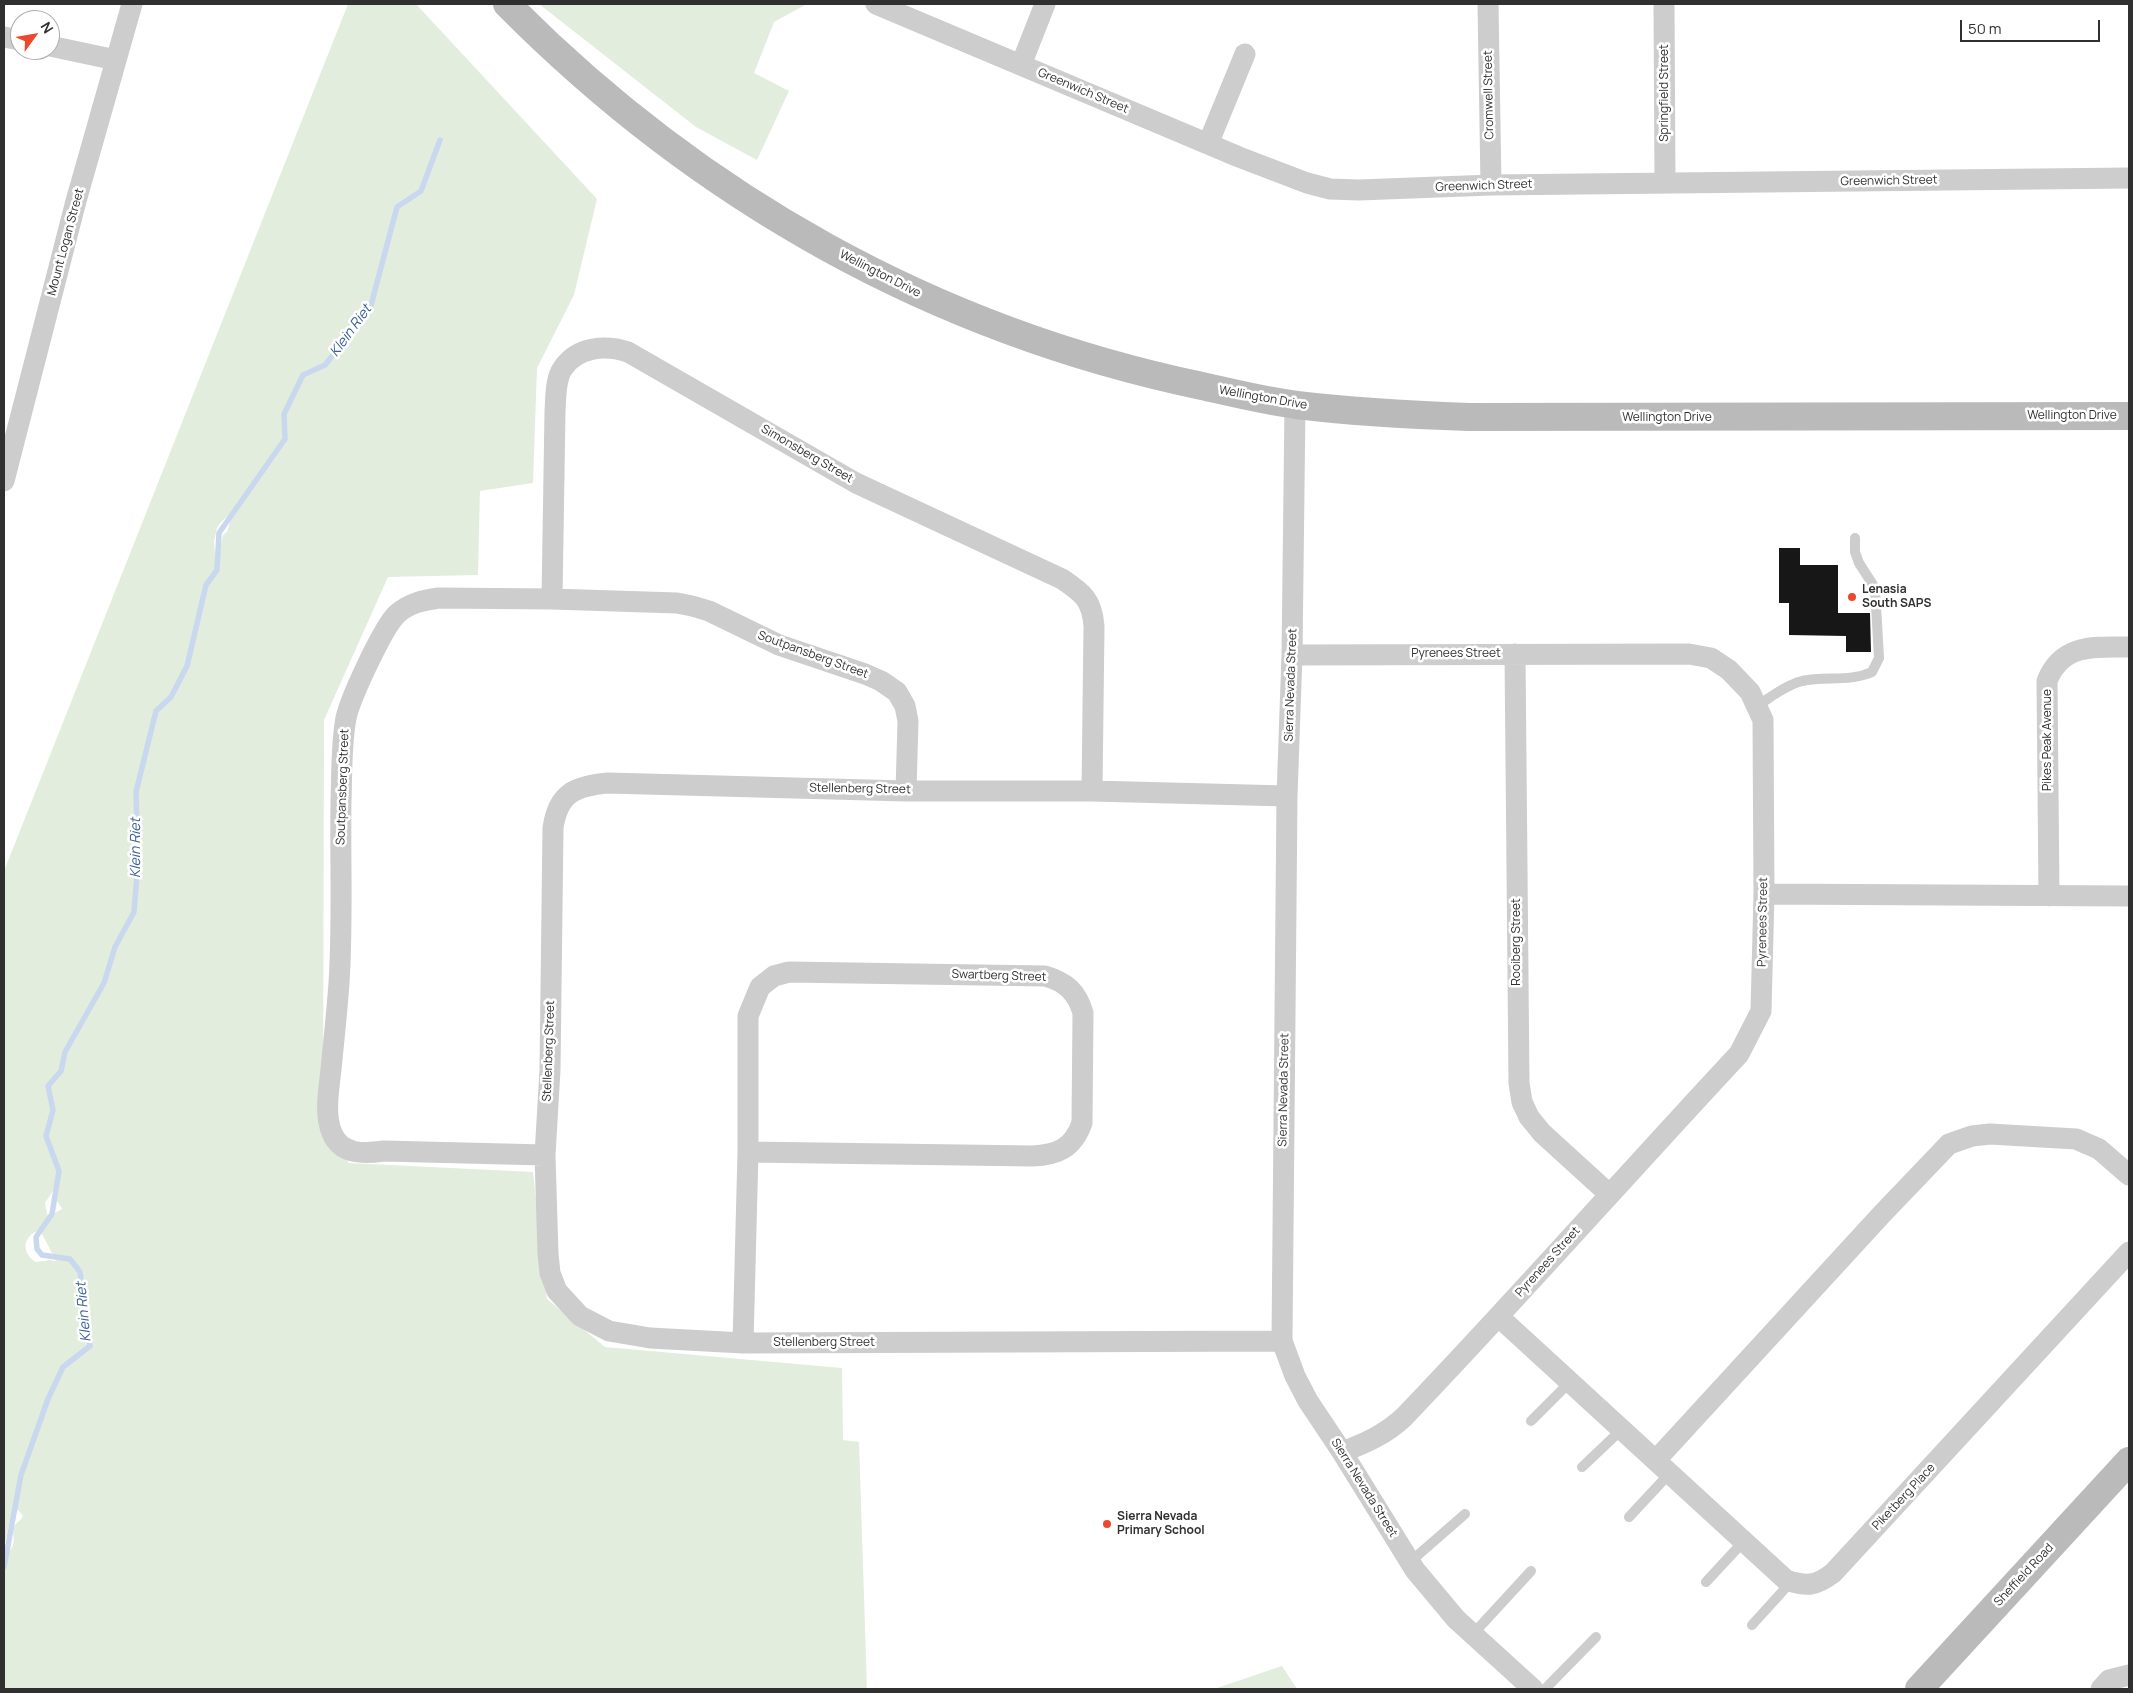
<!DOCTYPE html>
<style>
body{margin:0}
#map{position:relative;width:2133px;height:1693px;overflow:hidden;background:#fff;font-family:Manrope,sans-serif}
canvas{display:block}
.frame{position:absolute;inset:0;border:5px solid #303030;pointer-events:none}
.north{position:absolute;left:10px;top:10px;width:50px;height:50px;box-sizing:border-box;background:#fff;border:1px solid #acacac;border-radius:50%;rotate:58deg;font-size:14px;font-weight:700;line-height:20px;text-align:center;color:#303030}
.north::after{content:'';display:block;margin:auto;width:18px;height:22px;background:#ec482e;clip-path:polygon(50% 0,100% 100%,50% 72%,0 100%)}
.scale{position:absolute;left:1960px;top:20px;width:140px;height:22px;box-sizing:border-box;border:2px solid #303030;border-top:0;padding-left:6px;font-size:15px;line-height:18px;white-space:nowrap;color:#303030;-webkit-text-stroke:4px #fff;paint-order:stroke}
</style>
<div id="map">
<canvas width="2133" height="1693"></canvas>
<div class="frame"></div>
<div class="north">N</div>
<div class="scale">50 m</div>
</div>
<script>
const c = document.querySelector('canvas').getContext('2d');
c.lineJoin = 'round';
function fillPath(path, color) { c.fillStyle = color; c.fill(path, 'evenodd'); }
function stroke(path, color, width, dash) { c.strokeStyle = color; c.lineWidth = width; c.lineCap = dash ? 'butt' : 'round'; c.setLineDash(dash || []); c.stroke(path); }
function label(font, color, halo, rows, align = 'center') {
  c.font = font + ' Manrope,sans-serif'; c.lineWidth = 5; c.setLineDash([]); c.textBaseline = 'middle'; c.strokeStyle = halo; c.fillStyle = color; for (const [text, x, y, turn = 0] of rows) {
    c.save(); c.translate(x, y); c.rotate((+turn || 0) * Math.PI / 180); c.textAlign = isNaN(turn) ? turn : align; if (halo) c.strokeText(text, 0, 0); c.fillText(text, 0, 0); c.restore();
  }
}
fillPath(new Path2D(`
 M 348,4 L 416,4 L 597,199 L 574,295 L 537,368 L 533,483 L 480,491 L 478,575 L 388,577 L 324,720 L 323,1134 L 349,1163 L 533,1172 L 547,1299 L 605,1347 L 842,1368 L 843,1440 L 859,1442 L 867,1689 L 4,1689 L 4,1549 L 7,1552 C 19,1545 10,1534 15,1525 C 17,1522 21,1520 23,1516 L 18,1510 C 7,1520 9,1533 4,1545 L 4,871 ZM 240,505 L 231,519 L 227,532 L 223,535 L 220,548 L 217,552 L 219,561 L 216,564 L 214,541 L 217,528 L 220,523 ZM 53,1191 L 57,1192 L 57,1201 L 62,1209 L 48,1217 L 45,1203 ZM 37,1231 L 41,1232 L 56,1261 L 50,1260 L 36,1262 C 22,1254 22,1238 37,1231 Z
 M 539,4 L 807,4 L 774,22 L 754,73 L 789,91 L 757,160 L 696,127 Z
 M 1282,1666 L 1297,1689 L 1214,1689 Z`), '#e3edde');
stroke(new Path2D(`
 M 4,1567 L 21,1475 L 48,1399 L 63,1367 L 90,1346 L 80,1272 L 70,1259 L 42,1255 L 37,1249 L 36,1237 L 52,1214 L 59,1171 L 46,1136 L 53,1110 L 48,1086 L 61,1071 L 65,1052 L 104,983 L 115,947 L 134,912 L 138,863 L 136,792 L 156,711 L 171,697 L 187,666 L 206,585 L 217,570 L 219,533 L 285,439 L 284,414 L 303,375 L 325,365 L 370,309 L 397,207 L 421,191 L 440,140`), '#c9d8ee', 5.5);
fillPath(new Path2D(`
 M 1779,548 L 1800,548 L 1800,565 L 1838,565 L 1838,613 L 1870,613 L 1871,652 L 1846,652 L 1846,636 L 1789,635 L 1789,603 L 1779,603 Z`), '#171717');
stroke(new Path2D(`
 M 1757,706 C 1771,697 1786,685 1802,681 C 1826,676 1850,682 1872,672 L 1879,658 L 1875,588 L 1859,563 L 1855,552 L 1855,538
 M 1531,1421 L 1570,1382
 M 1582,1467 L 1622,1429
 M 1629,1517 L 1670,1473
 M 1410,1562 L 1465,1514
 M 1706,1582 L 1744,1541
 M 1752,1625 L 1791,1582
 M 1473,1634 L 1531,1571
 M 1545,1689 L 1596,1637`), '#cdcdcd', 10);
stroke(new Path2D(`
 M 876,4 L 1239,157 L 1307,183 L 1330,189 L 1359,190 L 1491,185 L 2129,178
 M 1488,4 L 1491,185
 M 1664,4 L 1665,183
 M 4,37 L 20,40
 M 50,46 L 116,60
 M 1021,65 L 1045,4
 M 1208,144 L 1245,54
 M 1295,405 L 1292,655 L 1287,796 L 1282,1341 L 1295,1376 L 1308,1401 L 1342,1452 L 1415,1570 L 1456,1619 L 1533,1689
 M 4,481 L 76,201 L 132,4
 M 552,599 L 555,411 C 556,398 555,379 563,368 C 578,346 606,345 628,352 L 856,483 L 1062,579 C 1083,593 1092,600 1094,626 L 1092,791
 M 1515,654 L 1519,1083 L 1522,1102 L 1529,1117 L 1542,1133 L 1609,1194
 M 1292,655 L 1689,654 L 1711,658 L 1729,670 L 1750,692 L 1763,720 L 1764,894 L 1761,1011 L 1739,1054 C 1627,1174 1518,1298 1404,1417 C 1386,1434 1366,1443 1342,1452
 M 1764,894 L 2129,896
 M 2049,896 L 2047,681 C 2062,643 2095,647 2129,647
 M 545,1155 L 384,1151 C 364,1154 341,1155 332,1133 C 324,1114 329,1089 331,1069 C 334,1040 337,1011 339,983 C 343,922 340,861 341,801 C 342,774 341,745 346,718 C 350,699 383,627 397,614 C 409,603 424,600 439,598 L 552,599 L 677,603 L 692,606 L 709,611 L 779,645 L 865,674 L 881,681 L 897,692 L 905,706 L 908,721 L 906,791
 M 1499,1317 L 1786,1580 C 1807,1587 1816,1586 1833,1573 L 2129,1252
 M 1282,1341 L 743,1343 L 650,1338 L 609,1331 L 580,1316 L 557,1291 L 550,1273 L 548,1254 L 545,1155 L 550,1070 L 553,828 C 558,793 575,786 608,783 L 906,791 L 1092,791 L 1287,796
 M 743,1343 L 748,1152 L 748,1016 L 760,987 L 774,976 L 789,972 L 1045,976 C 1066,982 1077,992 1083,1013 L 1082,1123 C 1073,1148 1058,1155 1032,1156 L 748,1152
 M 1656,1460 L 1882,1214 L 1949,1144 L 1972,1136 L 1990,1134 L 2076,1139 L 2099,1149 L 2129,1175
 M 2101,1689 L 2109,1680 L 2129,1675`), '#cdcdcd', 21);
stroke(new Path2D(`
 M 507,4 C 699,198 934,330 1202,386 C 1233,393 1265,401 1297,405 C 1354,412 1412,415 1469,417 L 2129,416
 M 1919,1689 L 2129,1461`), '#bababa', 28);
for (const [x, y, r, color] of [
 [1852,597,5,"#ec482e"],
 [1107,1524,5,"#ec482e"]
]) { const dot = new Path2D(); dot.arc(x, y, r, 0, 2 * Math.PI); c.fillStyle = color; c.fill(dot); stroke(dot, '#fff', 2); }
label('12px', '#303030', '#fff', [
 ["Greenwich Street",1083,91,23],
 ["Springfield Street",1665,93,-90],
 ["Cromwell Street",1489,95,-91],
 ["Greenwich Street",1889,181,-1],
 ["Greenwich Street",1484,186,-2],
 ["Mount Logan Street",66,242,-75],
 ["Wellington Drive",880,274,27],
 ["Wellington Drive",1263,398,10],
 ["Wellington Drive",2072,416],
 ["Wellington Drive",1667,418],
 ["Simonsberg Street",807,454,30],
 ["Pyrenees Street",1456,654],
 ["Soutpansberg Street",813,655,20],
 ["Sierra Nevada Street",1291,685,-88],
 ["Pikes Peak Avenue",2048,740,-90],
 ["Soutpansberg Street",343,787,-88],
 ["Stellenberg Street",860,789,1],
 ["Pyrenees Street",1763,922,-89],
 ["Rooiberg Street",1517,942,-90],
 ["Swartberg Street",999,976,2],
 ["Stellenberg Street",549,1051,-88],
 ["Sierra Nevada Street",1284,1090,-89],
 ["Pyrenees Street",1548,1262,-48],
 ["Stellenberg Street",824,1343],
 ["Sierra Nevada Street",1364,1488,58],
 ["Piketberg Place",1904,1497,-47],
 ["Sheffield Road",2024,1575,-47]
]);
label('bold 12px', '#303030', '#fff', [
 ["Lenasia",1862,590],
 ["South SAPS",1862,604],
 ["Sierra Nevada",1117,1517],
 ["Primary School",1117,1531]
], 'left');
label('italic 14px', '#3a5f96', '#fff', [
 ["Klein Riet",351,331,-54],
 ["Klein Riet",136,848,-90],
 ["Klein Riet",84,1312,-95]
]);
</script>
